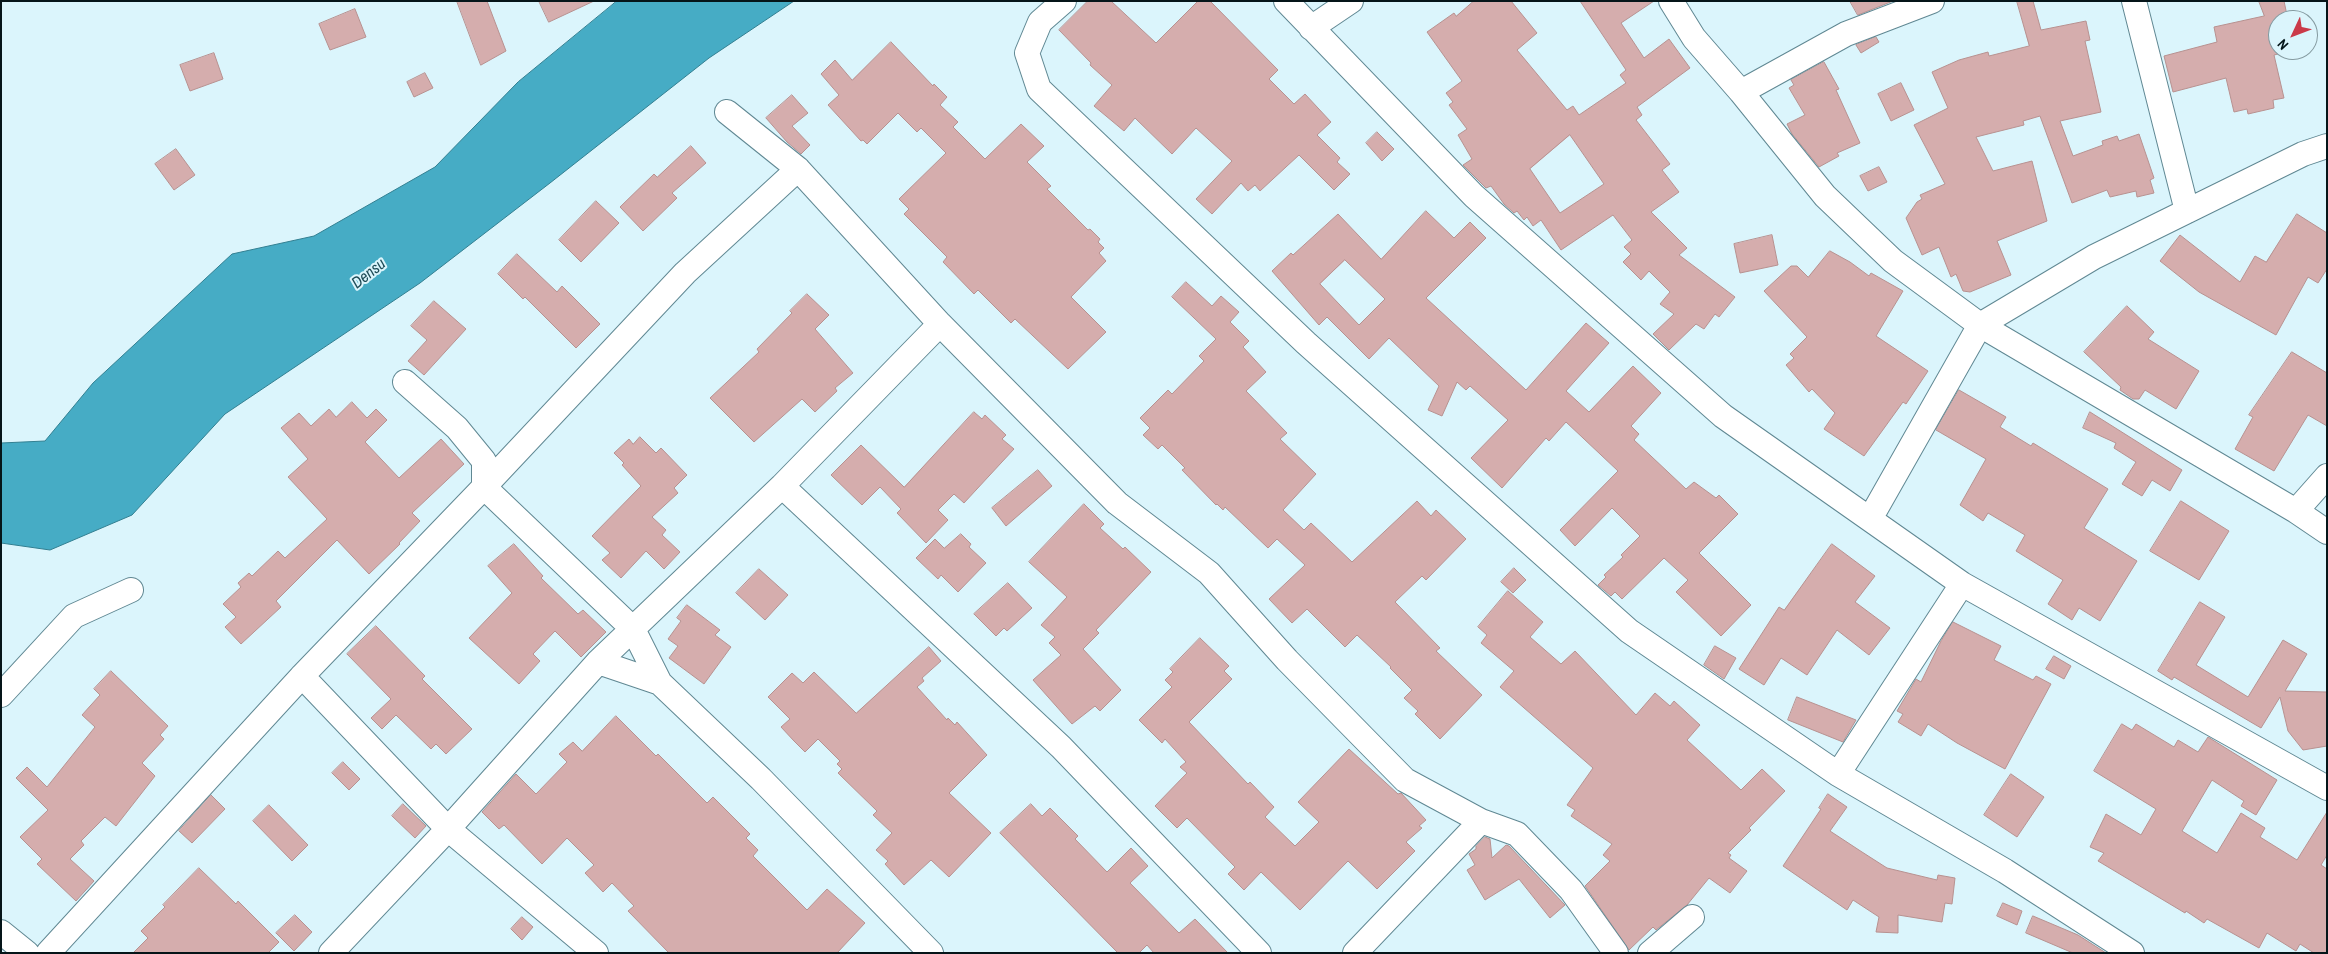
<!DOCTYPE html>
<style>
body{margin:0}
#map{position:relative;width:2328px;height:954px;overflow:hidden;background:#dbf5fc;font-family:"Archivo Narrow",sans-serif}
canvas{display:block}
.frame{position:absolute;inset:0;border:2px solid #051519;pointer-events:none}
.north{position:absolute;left:2268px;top:10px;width:50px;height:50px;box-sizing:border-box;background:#dbf5fc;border:1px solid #859ba1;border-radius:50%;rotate:227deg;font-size:14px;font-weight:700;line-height:20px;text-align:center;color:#051519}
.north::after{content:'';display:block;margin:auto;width:18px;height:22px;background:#ca3a49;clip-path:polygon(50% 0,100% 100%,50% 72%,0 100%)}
</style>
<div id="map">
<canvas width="2328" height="954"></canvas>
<div class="frame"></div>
<div class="north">N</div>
</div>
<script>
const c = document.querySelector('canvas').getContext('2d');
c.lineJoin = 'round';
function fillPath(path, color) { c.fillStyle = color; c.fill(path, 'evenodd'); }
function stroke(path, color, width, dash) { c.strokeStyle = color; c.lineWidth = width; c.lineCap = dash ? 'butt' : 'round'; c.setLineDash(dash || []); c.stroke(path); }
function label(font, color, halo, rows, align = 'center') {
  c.font = font + ' "Archivo Narrow",sans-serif'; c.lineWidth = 4; c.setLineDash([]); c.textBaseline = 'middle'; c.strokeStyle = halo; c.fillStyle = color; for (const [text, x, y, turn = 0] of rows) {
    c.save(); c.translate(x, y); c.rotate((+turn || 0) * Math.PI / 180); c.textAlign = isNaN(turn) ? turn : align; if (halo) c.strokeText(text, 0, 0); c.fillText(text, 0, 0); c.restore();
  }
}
const water = new Path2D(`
 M 617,1 L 794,1 L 709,58 L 550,183 L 420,283 L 225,414 L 132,515 L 50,550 L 1,543 L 1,443 L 45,441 L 93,383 L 232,254 L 314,236 L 435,167 L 518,82 Z`);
fillPath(water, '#46acc5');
stroke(water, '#327f91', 1);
const building = new Path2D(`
 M 457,1 L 487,1 L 506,51 L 481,65 Z
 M 539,1 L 594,1 L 549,22 Z
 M 1088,1 L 1111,1 L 1156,43 L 1198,1 L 1210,1 L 1278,70 L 1269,79 L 1294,104 L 1305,94 L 1331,122 L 1317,135 L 1340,158 L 1337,162 L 1350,174 L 1334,190 L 1299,155 L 1260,191 L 1255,185 L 1248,191 L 1241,183 L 1212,214 L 1196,199 L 1232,161 L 1196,128 L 1172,154 L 1135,118 L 1124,131 L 1094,106 L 1112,85 L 1090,65 L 1091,63 L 1059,30 Z
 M 1474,1 L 1511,1 L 1537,33 L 1517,50 L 1567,110 L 1573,106 L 1579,115 L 1626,83 L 1620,75 L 1626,70 L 1580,1 L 1654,1 L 1621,23 L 1644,58 L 1669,39 L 1690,68 L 1637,107 L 1642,115 L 1636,120 L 1670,164 L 1662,170 L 1679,192 L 1651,212 L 1687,248 L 1679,255 L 1735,297 L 1719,317 L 1715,314 L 1704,329 L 1696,324 L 1669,350 L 1653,334 L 1674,314 L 1660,304 L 1670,292 L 1649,271 L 1641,280 L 1623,262 L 1631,254 L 1624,247 L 1632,240 L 1613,215 L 1561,250 L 1541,220 L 1533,226 L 1527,217 L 1524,220 L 1517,211 L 1514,213 L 1504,204 L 1491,186 L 1486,188 L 1463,165 L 1472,159 L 1458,135 L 1467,129 L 1449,105 L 1453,102 L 1446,93 L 1462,81 L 1427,32 L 1454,13 L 1456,16 ZM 1570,135 L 1604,184 L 1560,213 L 1530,169 Z
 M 1850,1 L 1893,1 L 1858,15 Z
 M 2017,1 L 2033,1 L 2041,30 L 2086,21 L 2090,40 L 2085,41 L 2101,112 L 2060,121 L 2073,156 L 2103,145 L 2102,141 L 2117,136 L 2119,141 L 2139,134 L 2154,178 L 2150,180 L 2154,193 L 2137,197 L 2136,191 L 2110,197 L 2107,190 L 2072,203 L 2040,116 L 2023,121 L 2024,125 L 1976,137 L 1993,171 L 2032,161 L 2047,221 L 1997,241 L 2011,275 L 1970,292 L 1963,291 L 1956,274 L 1951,277 L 1939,247 L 1922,255 L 1906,218 L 1917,202 L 1922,199 L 1920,195 L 1945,184 L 1914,125 L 1948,108 L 1932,72 L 1959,60 L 1988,52 L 1989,56 L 2029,46 Z
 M 2259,1 L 2284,1 L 2288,20 L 2278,20 L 2278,54 L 2274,55 L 2284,98 L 2273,100 L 2274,108 L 2248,114 L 2247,109 L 2234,112 L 2226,78 L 2173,92 L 2164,56 L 2217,42 L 2214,27 L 2264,16 Z
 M 355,9 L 366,37 L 330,50 L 319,24 Z
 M 1876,37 L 1879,42 L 1861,53 L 1856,45 Z
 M 891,42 L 933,86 L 934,84 L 947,97 L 940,105 L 958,122 L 953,127 L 985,159 L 1021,124 L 1044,146 L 1027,162 L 1051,186 L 1047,189 L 1088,230 L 1090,229 L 1100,239 L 1098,242 L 1104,248 L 1099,253 L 1106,261 L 1071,297 L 1106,332 L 1068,369 L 1015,319 L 1011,323 L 978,290 L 974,294 L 943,262 L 947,257 L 904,214 L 909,209 L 899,199 L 946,153 L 921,128 L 917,132 L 898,113 L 867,144 L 863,140 L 861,141 L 828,105 L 839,95 L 821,74 L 835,60 L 852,80 Z
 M 214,53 L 223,79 L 190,91 L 180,65 Z
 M 1824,62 L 1839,89 L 1836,90 L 1860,143 L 1837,153 L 1839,156 L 1819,167 L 1792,134 L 1787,124 L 1805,115 L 1789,88 L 1794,85 L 1791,80 Z
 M 425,73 L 433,88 L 414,97 L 407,82 Z
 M 1901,83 L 1914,110 L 1891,121 L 1878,94 Z
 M 792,95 L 808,113 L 792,126 L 810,145 L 801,154 L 787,142 L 766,118 Z
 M 1377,132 L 1394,149 L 1382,161 L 1366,143 Z
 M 691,146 L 706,163 L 672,193 L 677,198 L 643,231 L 620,207 L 654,174 L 657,177 Z
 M 176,149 L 195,175 L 174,190 L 155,164 Z
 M 1879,167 L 1887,182 L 1868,191 L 1860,176 Z
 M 596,201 L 619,223 L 581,262 L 559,240 Z
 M 1426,211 L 1454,238 L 1470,222 L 1486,238 L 1426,298 L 1526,390 L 1586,323 L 1609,343 L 1566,391 L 1589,412 L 1633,366 L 1661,393 L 1631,426 L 1639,434 L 1634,440 L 1686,489 L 1694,482 L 1716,498 L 1719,495 L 1738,514 L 1699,553 L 1751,605 L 1721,636 L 1676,592 L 1688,580 L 1664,558 L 1622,599 L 1615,592 L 1611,596 L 1598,585 L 1606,577 L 1604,575 L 1623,557 L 1621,555 L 1640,536 L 1612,508 L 1575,546 L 1560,530 L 1618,471 L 1566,422 L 1549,441 L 1546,438 L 1502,488 L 1471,458 L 1508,420 L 1470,386 L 1466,390 L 1457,382 L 1442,416 L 1428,410 L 1439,386 L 1389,338 L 1369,359 L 1327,317 L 1319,325 L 1272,271 L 1291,253 L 1293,255 L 1338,214 L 1381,259 ZM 1345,260 L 1385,299 L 1359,325 L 1320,284 Z
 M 2297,214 L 2327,233 L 2327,269 L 2318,283 L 2308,277 L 2276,335 L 2199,292 L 2160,261 L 2180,235 L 2240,282 L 2255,256 L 2266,262 Z
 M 1772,235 L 1778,265 L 1740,273 L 1734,244 Z
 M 1830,251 L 1850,262 L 1869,276 L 1871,273 L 1903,291 L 1876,336 L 1928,371 L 1906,404 L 1903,402 L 1864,456 L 1824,429 L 1835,413 L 1812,389 L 1809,392 L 1786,365 L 1794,358 L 1790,354 L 1807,337 L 1764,291 L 1791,266 L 1797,266 L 1808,277 Z
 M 517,254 L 557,292 L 562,286 L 600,324 L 576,348 L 525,297 L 523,299 L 498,274 Z
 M 1186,282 L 1212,306 L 1221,296 L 1239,312 L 1230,322 L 1249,341 L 1243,347 L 1266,372 L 1246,391 L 1287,433 L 1280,439 L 1316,474 L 1283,510 L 1304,530 L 1311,523 L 1352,562 L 1417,501 L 1431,516 L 1436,510 L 1466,539 L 1426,580 L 1422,576 L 1395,602 L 1440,648 L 1436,651 L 1482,695 L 1440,739 L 1415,714 L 1418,711 L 1404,698 L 1412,690 L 1390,668 L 1391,667 L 1357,635 L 1345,647 L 1307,609 L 1292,623 L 1269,599 L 1305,565 L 1277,539 L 1268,548 L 1225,507 L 1223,510 L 1217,504 L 1216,505 L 1182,470 L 1185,468 L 1162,445 L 1158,449 L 1143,435 L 1150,428 L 1140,418 L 1168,390 L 1172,394 L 1204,361 L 1199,356 L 1216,339 L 1172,297 Z
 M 807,294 L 829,315 L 815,329 L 853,373 L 835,388 L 837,391 L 815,412 L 802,399 L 754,442 L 710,398 L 759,352 L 757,349 L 792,313 L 790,311 Z
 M 434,301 L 466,329 L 424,375 L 408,361 L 427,340 L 411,326 Z
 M 2127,306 L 2154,332 L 2148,339 L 2199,371 L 2176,409 L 2145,390 L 2139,399 L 2133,399 L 2120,390 L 2121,387 L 2084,352 Z
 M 2292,352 L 2327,373 L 2327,426 L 2308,415 L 2274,471 L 2235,449 L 2253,417 L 2249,415 Z
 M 1959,390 L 2006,417 L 2000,427 L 2031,446 L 2033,443 L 2108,489 L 2084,528 L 2137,561 L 2100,621 L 2079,608 L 2072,620 L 2048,604 L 2063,580 L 2016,551 L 2025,535 L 1988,513 L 1983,521 L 1960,505 L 1986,459 L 1936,430 Z
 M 352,402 L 367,418 L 376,409 L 387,420 L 365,442 L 399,478 L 441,439 L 464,464 L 412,513 L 420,521 L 399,543 L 400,544 L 369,574 L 337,540 L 276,601 L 281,607 L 241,644 L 225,627 L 236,617 L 223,604 L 241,587 L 238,583 L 249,573 L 252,576 L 278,551 L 285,558 L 327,519 L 288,477 L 308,459 L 281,428 L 299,413 L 311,426 L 329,409 L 336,417 Z
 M 974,412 L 982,419 L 985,415 L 1006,435 L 1002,439 L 1014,449 L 964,503 L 954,494 L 938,510 L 948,520 L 926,543 L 897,513 L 901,509 L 880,487 L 862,505 L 831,475 L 861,445 L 904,487 Z
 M 2090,412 L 2182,470 L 2170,491 L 2152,480 L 2142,496 L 2122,484 L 2136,462 L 2114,448 L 2116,443 L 2083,428 Z
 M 640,437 L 656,453 L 661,448 L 687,475 L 674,488 L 678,493 L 652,517 L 666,530 L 662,535 L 680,552 L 664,569 L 646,551 L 621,578 L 602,560 L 610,553 L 592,536 L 641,486 L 622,465 L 624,463 L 614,453 L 629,439 L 633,444 Z
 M 1038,470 L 1052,486 L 1006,526 L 992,508 Z
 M 2181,501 L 2229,531 L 2199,580 L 2150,551 Z
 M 1084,504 L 1104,524 L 1100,528 L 1123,549 L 1125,547 L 1151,572 L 1096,630 L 1099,633 L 1083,649 L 1121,690 L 1100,711 L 1095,706 L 1072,724 L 1033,680 L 1061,655 L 1049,643 L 1055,637 L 1041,625 L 1067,597 L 1029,562 Z
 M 961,534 L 971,544 L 969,547 L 986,563 L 958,592 L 941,575 L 938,579 L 916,558 L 935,539 L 944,548 Z
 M 514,544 L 543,576 L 541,578 L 578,614 L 583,610 L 606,632 L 581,657 L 555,631 L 533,654 L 540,661 L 519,684 L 469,638 L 512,593 L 488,566 Z
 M 1832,544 L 1875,576 L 1855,602 L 1890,628 L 1869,655 L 1837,630 L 1807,675 L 1781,658 L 1764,685 L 1739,669 L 1779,607 L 1784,610 Z
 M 1514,568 L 1526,580 L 1513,593 L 1501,582 Z
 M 759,569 L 788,595 L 765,620 L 736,593 Z
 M 1008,583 L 1032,608 L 1007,631 L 1004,628 L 996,636 L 974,614 Z
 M 1508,591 L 1543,622 L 1530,637 L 1561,664 L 1575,651 L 1636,715 L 1655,693 L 1670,706 L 1674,701 L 1700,725 L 1687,740 L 1741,790 L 1762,769 L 1785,791 L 1749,828 L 1751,830 L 1728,853 L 1731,855 L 1729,858 L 1747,871 L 1730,893 L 1709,878 L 1687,905 L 1656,930 L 1653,927 L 1629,950 L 1585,886 L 1610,861 L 1603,855 L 1612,844 L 1571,816 L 1575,810 L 1567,805 L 1593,768 L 1500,687 L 1514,671 L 1481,643 L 1487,635 L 1478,627 Z
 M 2200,602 L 2225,617 L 2196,665 L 2248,697 L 2283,640 L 2307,654 L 2285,691 L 2327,692 L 2327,746 L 2303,750 L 2288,731 L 2280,697 L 2261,728 L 2174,677 L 2172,680 L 2158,671 Z
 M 687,605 L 720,630 L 715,635 L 731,647 L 704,684 L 669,658 L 678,646 L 668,639 L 681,621 L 677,618 Z
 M 1953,622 L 2001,646 L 1994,660 L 2033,680 L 2036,676 L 2051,684 L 2005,769 L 1957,743 L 1928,724 L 1921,736 L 1898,722 L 1903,714 L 1897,711 L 1916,679 L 1921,682 L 1941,641 Z
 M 376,626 L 425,676 L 422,679 L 472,729 L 446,754 L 436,744 L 431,749 L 396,715 L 382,729 L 371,718 L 391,699 L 347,654 Z
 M 1200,638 L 1229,666 L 1224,671 L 1232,679 L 1189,722 L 1248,784 L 1250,782 L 1274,807 L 1265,817 L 1295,846 L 1319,822 L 1298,802 L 1349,749 L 1398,794 L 1401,793 L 1426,820 L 1419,826 L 1422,828 L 1406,842 L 1415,851 L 1377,889 L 1348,861 L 1300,910 L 1261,872 L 1244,890 L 1228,874 L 1235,867 L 1187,818 L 1177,828 L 1155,806 L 1187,773 L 1180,767 L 1186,762 L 1165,739 L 1162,743 L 1139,720 L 1172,687 L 1165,680 L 1173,672 L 1170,669 Z
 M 1715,646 L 1736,658 L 1724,679 L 1704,665 Z
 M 929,647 L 941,661 L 922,678 L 924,681 L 917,687 L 947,720 L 948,718 L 955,725 L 957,722 L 987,755 L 949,793 L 991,833 L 949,877 L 931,860 L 904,885 L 885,864 L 888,861 L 876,850 L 892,833 L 873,815 L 877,811 L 838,773 L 842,769 L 837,764 L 840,761 L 818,739 L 805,752 L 794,741 L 781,727 L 790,719 L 768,697 L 792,673 L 803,683 L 814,672 L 856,713 Z
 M 2054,656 L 2071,666 L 2064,679 L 2046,669 Z
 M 111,671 L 168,726 L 160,735 L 164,739 L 142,763 L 155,776 L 116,826 L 105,817 L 81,841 L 84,845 L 70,859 L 94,881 L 76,901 L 37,864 L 42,859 L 20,837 L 48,810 L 16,778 L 27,767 L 47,787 L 95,727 L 82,715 L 100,695 L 94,689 Z
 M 1797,697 L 1856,720 L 1843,742 L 1788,720 Z
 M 616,716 L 656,756 L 658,754 L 707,803 L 713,797 L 750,834 L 746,838 L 758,850 L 753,856 L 807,910 L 827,889 L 865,923 L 837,953 L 669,953 L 628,911 L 634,906 L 612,883 L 603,892 L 585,873 L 594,865 L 567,838 L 542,864 L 504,825 L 499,829 L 482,812 L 516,774 L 536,794 L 567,762 L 559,754 L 573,742 L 582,751 Z
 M 2122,724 L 2132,730 L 2136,724 L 2174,747 L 2178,740 L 2198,752 L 2208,737 L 2277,780 L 2256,815 L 2241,806 L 2244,801 L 2212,780 L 2182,831 L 2217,853 L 2241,813 L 2265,828 L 2260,837 L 2297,860 L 2327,812 L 2327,855 L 2321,865 L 2327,869 L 2327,953 L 2314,953 L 2300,944 L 2296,951 L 2267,933 L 2259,948 L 2207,919 L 2204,923 L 2186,911 L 2185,913 L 2098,861 L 2104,853 L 2090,847 L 2106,814 L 2141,835 L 2156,809 L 2094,771 Z
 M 343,762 L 360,779 L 349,790 L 332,773 Z
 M 2011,774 L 2044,797 L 2017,837 L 1984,815 Z
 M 1828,794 L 1847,807 L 1830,831 L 1862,852 L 1887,868 L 1937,880 L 1938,875 L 1955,878 L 1952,904 L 1945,903 L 1942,922 L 1898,915 L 1898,933 L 1876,932 L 1879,917 L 1853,900 L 1847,910 L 1783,866 L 1821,809 L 1819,808 Z
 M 211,795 L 225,809 L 192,843 L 179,831 Z
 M 403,804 L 426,826 L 415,838 L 392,816 Z
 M 1031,804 L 1042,816 L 1050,808 L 1078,836 L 1075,839 L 1107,872 L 1131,848 L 1148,866 L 1130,883 L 1179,933 L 1195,919 L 1228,953 L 1154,953 L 1147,945 L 1139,953 L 1118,953 L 1000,833 Z
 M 269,805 L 308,845 L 292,861 L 253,821 Z
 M 1485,837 L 1490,839 L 1492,858 L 1506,845 L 1509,846 L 1565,905 L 1550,918 L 1519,879 L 1485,900 L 1467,870 L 1475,865 L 1469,854 L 1476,849 L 1476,846 Z
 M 199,868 L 236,904 L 238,901 L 279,942 L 268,953 L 133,953 L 148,938 L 141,931 L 165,907 L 163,905 Z
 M 2003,903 L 2022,911 L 2017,925 L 1997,916 Z
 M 295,915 L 312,932 L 294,951 L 276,933 Z
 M 2033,916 L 2078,935 L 2106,953 L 2073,953 L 2026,933 Z
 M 522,917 L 533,927 L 522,940 L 511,929 Z`);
fillPath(building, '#d5adad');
stroke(building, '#b79190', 1);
const street = new Path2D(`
 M 1064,1 L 1040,22 L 1027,53 L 1039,89 L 1306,343 L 1629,631 L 1838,774 L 2005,871 L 2132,953
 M 1286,1 L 1474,196 L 1723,416 L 1962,584 L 2327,788
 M 1671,1 L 1694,38 L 1741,92 L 1825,196 L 1893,261 L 1980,325 L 2296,511 L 2327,532
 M 2134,1 L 2187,211
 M 1311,28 L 1351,1
 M 1741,92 L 1846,34 L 1932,1
 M 727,112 L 798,169
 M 405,382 L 457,428 L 484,461 L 484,487 L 633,629 L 660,683
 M 782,486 L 1061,747 L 1259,953
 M 2296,511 L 2327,476
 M 1870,519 L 1980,325 L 2094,257 L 2303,154 L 2327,146
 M 598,662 L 660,683 L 761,779 L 931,953
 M 302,676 L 448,829 L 596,953
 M 1,695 L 74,616 L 131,590
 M 1838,774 L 1962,584
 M 1,932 L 27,953
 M 48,953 L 302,676 L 484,487 L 685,273 L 798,169 L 940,324 L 1117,503 L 1209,573 L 1287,660 L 1405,780 L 1481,821
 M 331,953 L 448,829 L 598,662 L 782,486 L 940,324
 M 1355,953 L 1481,821 L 1517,834 L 1571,890 L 1616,953
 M 1650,953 L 1692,917`);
stroke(street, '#608893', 26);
stroke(street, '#fff', 24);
label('italic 16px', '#1f4c57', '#dbf5fc', [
 ["Densu",369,274,-38]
]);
</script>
